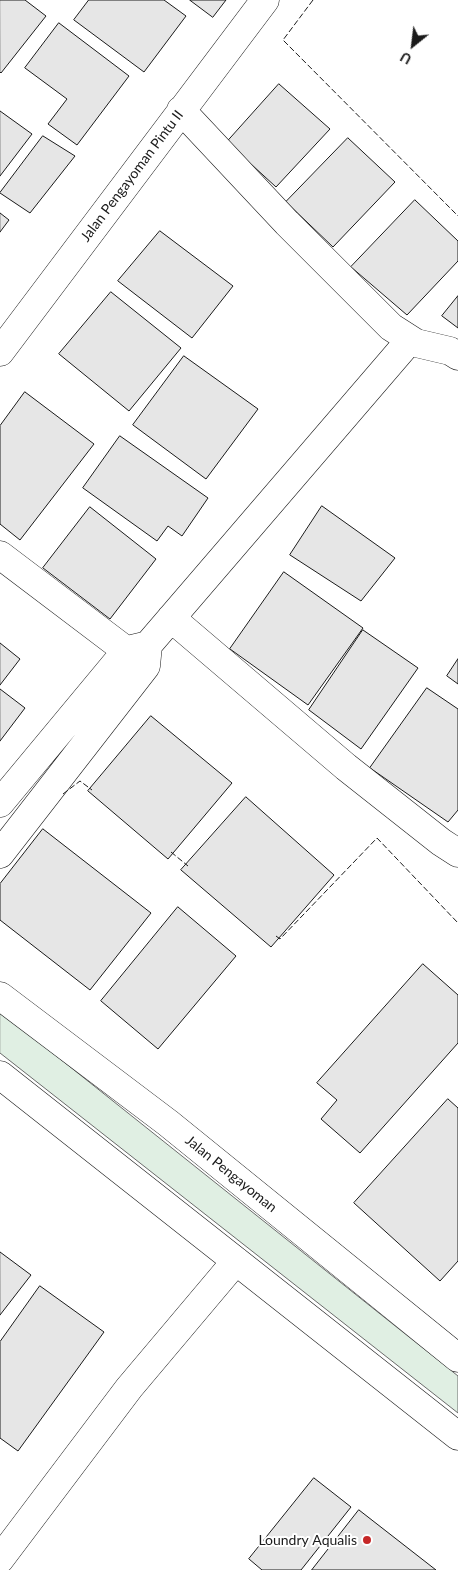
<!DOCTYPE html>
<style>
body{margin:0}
#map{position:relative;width:458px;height:1570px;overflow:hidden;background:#fff;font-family:Lato,sans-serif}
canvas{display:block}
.north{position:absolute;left:388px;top:20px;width:50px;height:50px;-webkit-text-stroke:4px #fff;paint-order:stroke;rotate:209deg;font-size:14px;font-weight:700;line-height:20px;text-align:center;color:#1a1a1a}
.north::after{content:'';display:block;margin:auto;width:18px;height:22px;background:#1a1a1a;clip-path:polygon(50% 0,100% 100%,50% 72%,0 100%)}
</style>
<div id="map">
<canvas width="458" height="1570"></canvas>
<div class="north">U</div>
</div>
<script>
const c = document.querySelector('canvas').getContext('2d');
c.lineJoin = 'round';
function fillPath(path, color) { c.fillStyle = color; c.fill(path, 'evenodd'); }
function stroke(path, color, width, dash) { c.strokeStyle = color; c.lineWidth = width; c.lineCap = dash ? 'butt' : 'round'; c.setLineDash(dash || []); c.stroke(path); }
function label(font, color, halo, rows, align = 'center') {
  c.font = font + ' Lato,sans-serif'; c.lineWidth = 4; c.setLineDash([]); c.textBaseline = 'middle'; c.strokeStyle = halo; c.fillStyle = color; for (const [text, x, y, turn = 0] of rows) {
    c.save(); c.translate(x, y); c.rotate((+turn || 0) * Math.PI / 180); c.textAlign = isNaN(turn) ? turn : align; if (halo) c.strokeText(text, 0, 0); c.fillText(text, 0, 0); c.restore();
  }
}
const green = new Path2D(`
 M 0,1011 L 458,1376 L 458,1413 L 0,1053 Z`);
fillPath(green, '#e0efe3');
stroke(green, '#6a6a6a', 1);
const building = new Path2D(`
 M 0,0 L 25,0 L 46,16 L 1,73 L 0,72 Z
 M 89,0 L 164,0 L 186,16 L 144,72 L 74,20 Z
 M 190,0 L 226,0 L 213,17 Z
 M 59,23 L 129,76 L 77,145 L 48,124 L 67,99 L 25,68 Z
 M 279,84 L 330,129 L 276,187 L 227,142 Z
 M 0,111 L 32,134 L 0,176 Z
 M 43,136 L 75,156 L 30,213 L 0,193 Z
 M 348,138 L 395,182 L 333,247 L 286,202 Z
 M 415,200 L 458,241 L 458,261 L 407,315 L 351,267 Z
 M 0,213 L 9,220 L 0,232 Z
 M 160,231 L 233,286 L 192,338 L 118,281 Z
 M 111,292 L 181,348 L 129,411 L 59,354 Z
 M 458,296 L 458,328 L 442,316 Z
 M 184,356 L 258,409 L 206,479 L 133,425 Z
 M 25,392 L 94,444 L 20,540 L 0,524 L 0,426 Z
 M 120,436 L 208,498 L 182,536 L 168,526 L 157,541 L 83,488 Z
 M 322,506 L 395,558 L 361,601 L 290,555 Z
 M 90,507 L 156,559 L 110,619 L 43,568 Z
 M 284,572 L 363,628 L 308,705 L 230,649 Z
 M 363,630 L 418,668 L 361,749 L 309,710 Z
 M 0,643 L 20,659 L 0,685 Z
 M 458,659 L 458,684 L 447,676 Z
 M 427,688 L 458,709 L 458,810 L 448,822 L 370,768 Z
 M 0,689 L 25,708 L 0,741 Z
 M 151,716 L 232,783 L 168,859 L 88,791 Z
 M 246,797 L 334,875 L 271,947 L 181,870 Z
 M 43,829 L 151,913 L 90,990 L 0,920 L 0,884 Z
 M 178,907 L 236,956 L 158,1049 L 101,1001 Z
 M 423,964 L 458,995 L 458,1043 L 360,1153 L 321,1119 L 337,1100 L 317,1083 Z
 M 448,1099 L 458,1108 L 458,1261 L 440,1281 L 354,1203 Z
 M 0,1252 L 31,1275 L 0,1315 Z
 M 40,1286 L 104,1332 L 18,1451 L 0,1438 L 0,1342 Z
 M 314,1478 L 351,1507 L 301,1570 L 262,1570 L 249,1559 Z
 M 359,1510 L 436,1570 L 312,1570 Z`);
fillPath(building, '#e6e6e6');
stroke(building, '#1a1a1a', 1);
const minor = new Path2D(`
 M 181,110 L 287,223 L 391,327 L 416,343 L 450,351 L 458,356
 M 0,352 L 265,0
 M 0,555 L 140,661
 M 171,618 L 346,767 L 441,842 L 458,853
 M 0,803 L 127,650 L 148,645
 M 0,854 L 146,666 L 148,645 L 410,340
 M 0,996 L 168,1123 L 458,1358
 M 0,1075 L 458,1436
 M 0,1559 L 129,1388 L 236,1261`);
stroke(minor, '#1a1a1a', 29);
stroke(minor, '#fff', 28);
stroke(new Path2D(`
 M 313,0 L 283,40 L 458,216
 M 63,794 L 80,781 L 92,790
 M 171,852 L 188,866
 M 276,936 L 280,939 L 377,838 L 458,923`), '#1a1a1a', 1, [6, 2.5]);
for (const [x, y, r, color] of [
 [367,1540,5,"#c62828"]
]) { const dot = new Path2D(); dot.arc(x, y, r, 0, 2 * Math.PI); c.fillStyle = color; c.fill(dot); stroke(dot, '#fff', 2); }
label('14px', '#1a1a1a', '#fff', [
 ["Jalan Pengayoman Pintu II",132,176,-53],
 ["Jalan Pengayoman",231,1174,39]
]);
label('14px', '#1a1a1a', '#fff', [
 ["Loundry Aqualis",357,1540]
], 'right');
</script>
